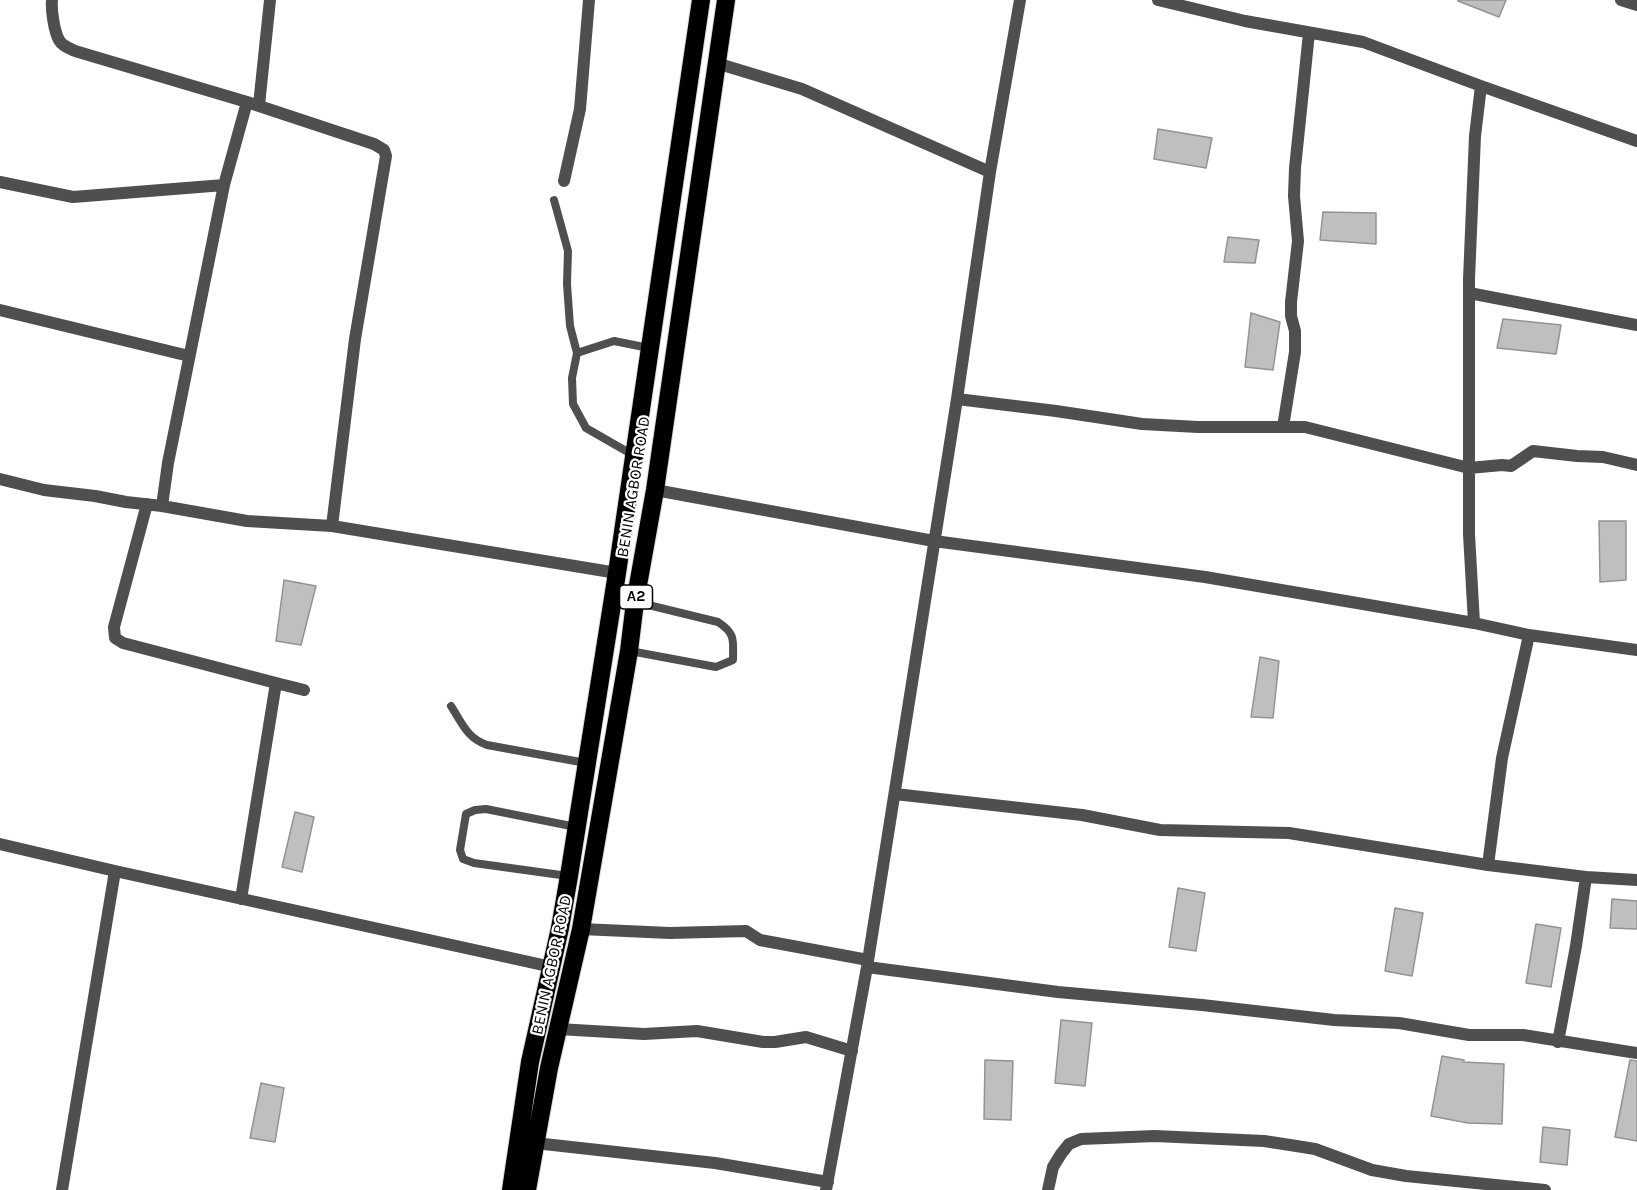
<!DOCTYPE html>
<style>
body{margin:0}
canvas{display:block;background:#fff}
</style>
<canvas width="1637" height="1190"></canvas>
<script>
const ctx = document.querySelector('canvas').getContext('2d');
ctx.lineJoin = 'round';
function paint(path, color) { ctx.fillStyle = color; ctx.fill(path, 'evenodd'); }
function stroke(path, color, width, dash) { ctx.strokeStyle = color; ctx.lineWidth = width; ctx.lineCap = dash ? 'butt' : 'round'; ctx.setLineDash(dash || []); ctx.stroke(path); }
function write(font, color, halo, rows, align = 'center') {
  ctx.font = font + ' Karla,sans-serif'; ctx.lineWidth = 4.5; ctx.setLineDash([]); ctx.textBaseline = 'middle'; ctx.strokeStyle = halo; ctx.fillStyle = color; for (const [text, x, y, turn = 0] of rows) {
    ctx.save(); ctx.translate(x, y); ctx.rotate((+turn || 0) * Math.PI / 180); ctx.textAlign = isNaN(turn) ? turn : align; if (halo) ctx.strokeText(text, 0, 0); ctx.fillText(text, 0, 0); ctx.restore();
  }
}
const building = new Path2D(`
 M1458 0H1506L1499 17 1458 1Z
 M1158 129 1212 138 1206 168 1154 159Z
 M1323 212 1376 213V244L1320 240Z
 M1228 237 1259 240 1255 263 1224 262Z
 M1251 313 1280 322 1273 370 1245 367Z
 M1503 319 1561 325 1556 354 1497 348Z
 M1599 521H1626V580L1600 582Z
 M284 580 316 586 301 645 276 641Z
 M1260 657 1279 661 1273 718 1251 717Z
 M295 812 314 817 302 872 282 867Z
 M1178 888 1205 893 1196 951 1169 947Z
 M1612 899 1637 901V929L1610 928Z
 M1395 908 1423 913 1412 976 1385 971Z
 M1536 924 1561 928 1551 987 1526 983Z
 M1061 1020 1092 1023 1085 1086 1055 1083Z
 M1442 1056 1464 1060V1062L1504 1064 1502 1124 1468 1123 1431 1116Z
 M985 1060 1013 1061 1011 1120 984 1119Z
 M1630 1060 1637 1061V1141L1615 1137Z
 M261 1083 284 1088 275 1142 250 1138Z
 M1543 1127 1570 1130 1567 1165 1540 1162Z`);
paint(building, '#bfbfbf');
stroke(building, '#939393', 1.5);
const highway = new Path2D(`
 M511 1190 530 1062 560 928 569 876 617 573 701 0
 M527 1190 549 1068 581 929 629 651 635 602 655 490 726 0`);
stroke(highway, '#dbdbdb', 20);
stroke(new Path2D(`
 M554 200 568 251 567 284 570 326 577 353
 M633 455 586 428 573 404 572 378 577 353 614 341 649 348
 M630 651 716 667 733 660C733 640 736 634 718 622L636 602
 M451 706C462 723 467 738 487 745L586 763
 M568 876 474 863 463 859 460 850 466 814 475 810 486 809 576 827`), '#4f4f4f', 8);
stroke(new Path2D(`
 M52 0C51 9 54 31 59 40 62 46 69 48 75 51L247 102 374 144 384 150 386 156 355 339 332 526
 M1158 0 1245 21 1363 42 1481 86 1637 141
 M1621 0 1637 5
 M716 63 802 89 990 172
 M259 105 270 0
 M564 181 580 109 589 0
 M0 182 73 197 224 185
 M1469 293 1637 325
 M0 310 189 356
 M957 399 1056 411 1142 424 1198 427H1305L1469 468 1502 465 1511 466 1533 451 1577 456 1603 457 1637 465
 M1283 427 1295 352V331L1291 316V302L1298 241 1294 196 1295 168 1309 33
 M0 479 44 490 95 496 126 502 162 506 247 521 332 526 617 573
 M655 490 934 541 1205 577 1474 623 1529 635 1637 650
 M147 504 114 627 115 638 123 643 276 683
 M162 506 168 463 224 185 247 102
 M1474 623 1469 534V279L1475 136 1481 86
 M895 794 1082 815 1160 830 1289 833 1488 865 1586 877 1637 880
 M0 844 115 871 552 967
 M1488 865 1502 758 1529 635
 M241 899 276 683 304 690
 M581 929 670 933 746 931 760 940 868 960
 M867 967 1058 992 1202 1005 1334 1020 1399 1023 1469 1035H1523L1637 1053
 M558 1029 644 1034 697 1031 763 1042H775L806 1037 852 1051
 M1558 1042 1576 946 1586 877
 M535 1143 715 1163 828 1182
 M62 1190 115 871
 M826 1190 867 967 957 399 990 172 1020 0
 M1048 1190 1053 1167 1061 1154 1069 1144 1081 1139 1155 1136 1264 1141 1290 1145 1315 1149 1372 1170 1406 1176 1545 1190`), '#4f4f4f', 12);
stroke(highway, '#000', 18);
for (const [x, y, w] of [
 [636,597,33]
]) { const box = new Path2D(); box.roundRect(x - w / 2, y - 12, w, 24, 4.5); ctx.fillStyle = '#fff'; ctx.fill(box); stroke(box, '#000', 1.5); }
write('bold 15px', '#000', null, [
 ["A2",636,597]
]);
write('16px', '#000', '#fff', [
 ["BENIN AGBOR ROAD",634,487,-81],
 ["BENIN AGBOR ROAD",552,965,-78]
]);
</script>
